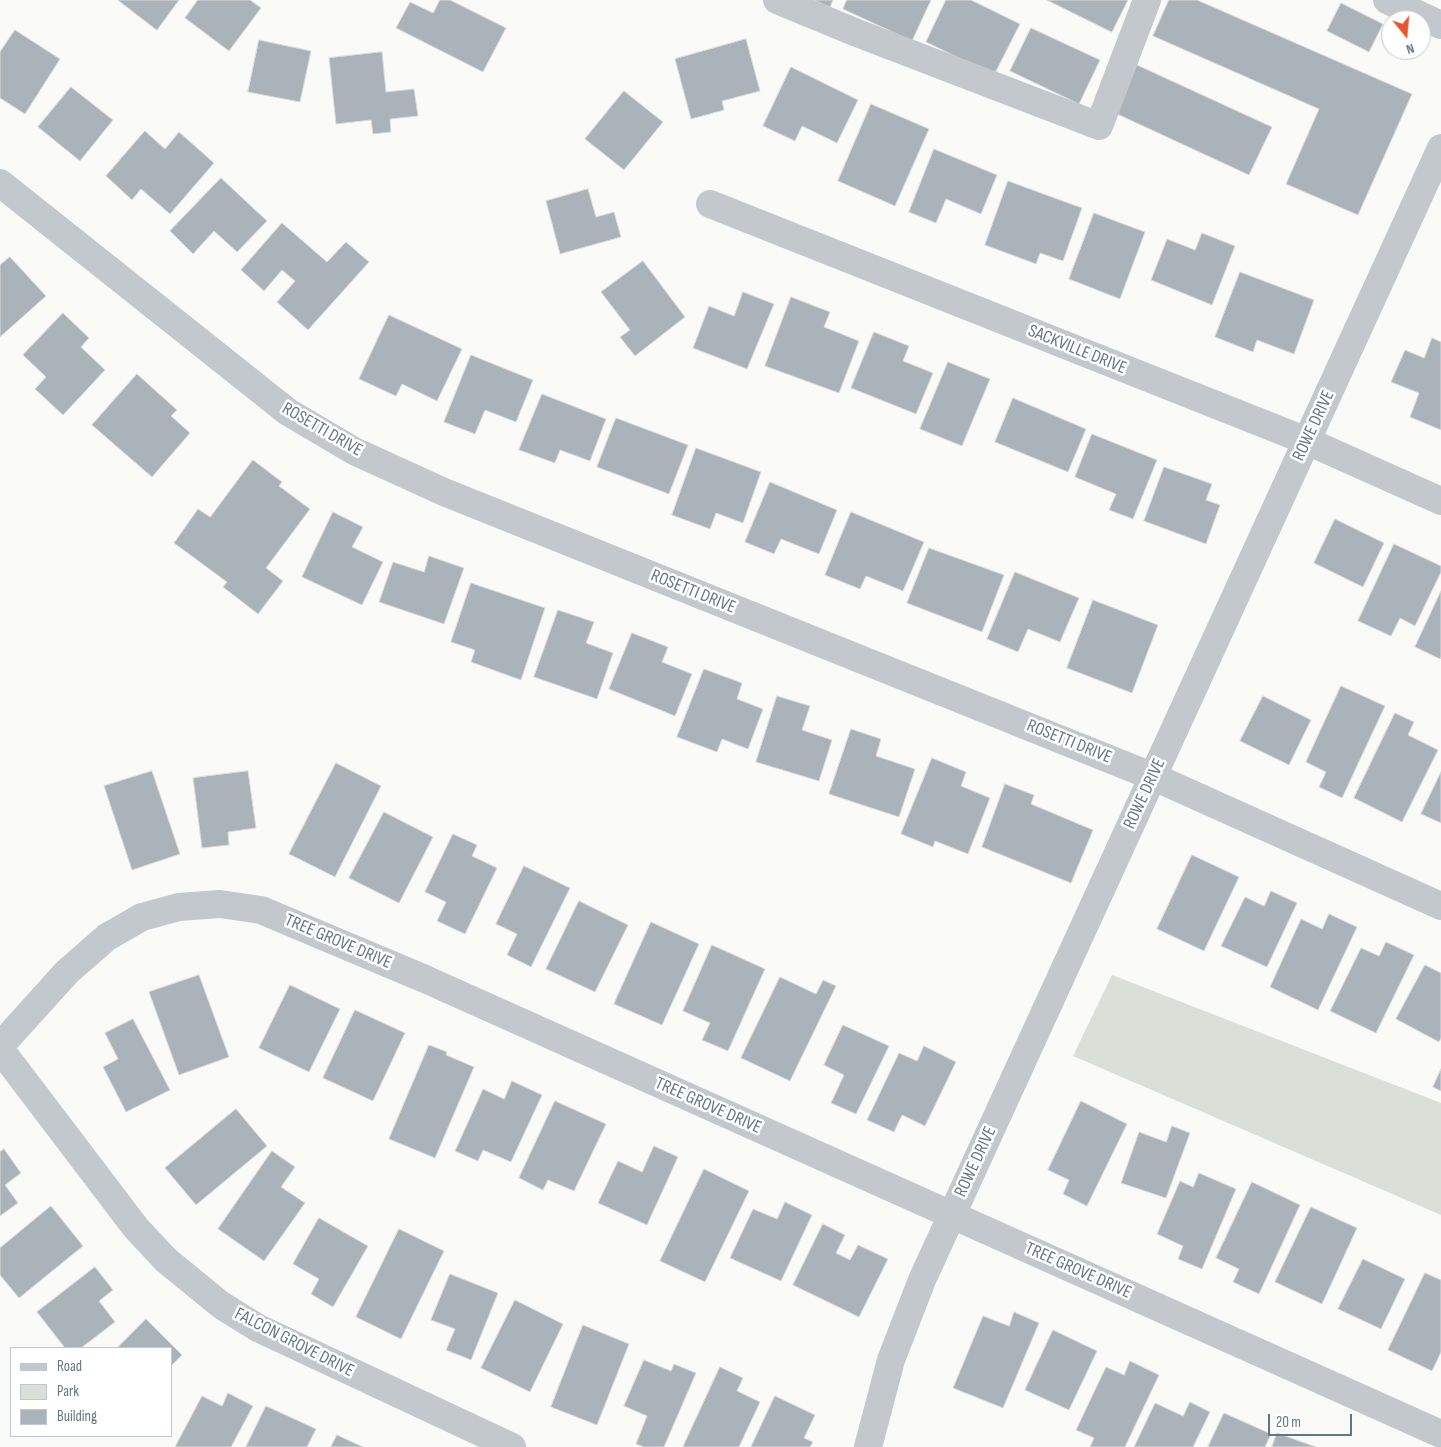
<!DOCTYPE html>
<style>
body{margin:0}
#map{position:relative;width:1441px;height:1447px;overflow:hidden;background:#fafaf8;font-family:"Sofia Sans Condensed",sans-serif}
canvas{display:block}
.legend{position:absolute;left:10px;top:1347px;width:162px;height:90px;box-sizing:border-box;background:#fff;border:1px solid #c1c8cd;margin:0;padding:6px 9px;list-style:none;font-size:15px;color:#657683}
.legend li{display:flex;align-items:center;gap:10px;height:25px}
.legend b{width:25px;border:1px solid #c1c8cd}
.north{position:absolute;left:1381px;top:10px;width:50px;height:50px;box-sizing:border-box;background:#fff;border:1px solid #c1c8cd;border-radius:50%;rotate:163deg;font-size:14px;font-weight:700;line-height:20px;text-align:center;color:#657683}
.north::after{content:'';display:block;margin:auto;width:18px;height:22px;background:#e4572e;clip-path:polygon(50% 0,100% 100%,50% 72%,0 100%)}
.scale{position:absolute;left:1268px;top:1414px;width:84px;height:22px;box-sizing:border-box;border:2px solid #657683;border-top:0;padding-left:6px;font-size:15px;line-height:18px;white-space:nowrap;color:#657683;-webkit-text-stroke:4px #fff;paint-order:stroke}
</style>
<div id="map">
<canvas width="1441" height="1447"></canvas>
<ul class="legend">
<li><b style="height:6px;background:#c3c8cc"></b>Road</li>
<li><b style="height:14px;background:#dadfd7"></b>Park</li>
<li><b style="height:14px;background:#aab3b9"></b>Building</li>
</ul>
<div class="north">N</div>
<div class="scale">20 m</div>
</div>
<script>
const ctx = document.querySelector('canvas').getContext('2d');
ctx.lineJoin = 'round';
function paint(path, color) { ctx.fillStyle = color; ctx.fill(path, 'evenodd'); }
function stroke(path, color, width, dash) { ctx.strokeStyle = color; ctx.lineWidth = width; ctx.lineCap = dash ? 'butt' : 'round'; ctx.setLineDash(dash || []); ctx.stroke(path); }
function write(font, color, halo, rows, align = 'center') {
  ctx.font = font + ' "Sofia Sans Condensed",sans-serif'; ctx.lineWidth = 5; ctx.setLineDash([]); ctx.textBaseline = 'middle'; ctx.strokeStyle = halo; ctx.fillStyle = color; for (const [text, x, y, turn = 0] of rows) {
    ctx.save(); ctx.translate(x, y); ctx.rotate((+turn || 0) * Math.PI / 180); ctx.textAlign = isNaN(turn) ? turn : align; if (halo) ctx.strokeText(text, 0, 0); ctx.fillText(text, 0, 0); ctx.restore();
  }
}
paint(new Path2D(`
 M1112 975 1441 1103V1215L1073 1056Z`), '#dadfd7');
const building = new Path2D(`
 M118 0H179L157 30Z
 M198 0H250L261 8 229 51 185 18Z
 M440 0H450L506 28 483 72 396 28 410 2 433 13Z
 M814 0H833L830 7Z
 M847 0H931L912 41 843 9Z
 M946 0H971L1020 24 994 75 926 42Z
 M1047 0H1128L1112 32Z
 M1169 0H1197L1412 94 1358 215 1286 184 1319 109 1153 36Z
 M1341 3 1383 24 1369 52 1327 31Z
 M1031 28 1100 60 1079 104 1010 71Z
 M15 30 60 59 25 114 0 98V52Z
 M746 39 760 91 722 101 724 110 691 119 675 59Z
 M259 40 311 51 300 102 248 92Z
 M382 52 386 92 414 89 418 116 390 119 391 132 373 134 371 120 336 124 329 58Z
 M1137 65 1272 127 1249 175 1115 113Z
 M791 67 858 100 837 143 802 126 795 141 763 126Z
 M71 87 113 120 80 161 38 127Z
 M624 91 663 122 624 170 585 139Z
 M871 104 929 129 895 206 838 181Z
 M145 131 165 149 179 132 214 163 170 214 141 189 132 200 106 176Z
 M934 149 997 175 981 214 946 199 936 223 909 212Z
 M221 178 267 221 237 252 214 231 193 254 170 231Z
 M1008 181 1082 208 1063 261 1040 253 1036 264 985 245Z
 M588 189 596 217 614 212 621 237 560 254 546 201Z
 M1094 213 1145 232 1120 299 1069 279Z
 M282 223 327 262 346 242 369 262 308 330 277 302 295 281 282 270 264 291 241 270Z
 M1202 233 1235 246 1212 305 1151 280 1167 239 1195 250Z
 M10 257 46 296 0 337V265Z
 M643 261 685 317 635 356 620 337 630 330 601 292Z
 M1240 272 1314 300 1294 354 1257 340 1253 352 1215 337Z
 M743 292 774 304 747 369 693 348 709 306 734 316Z
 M791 297 830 312 824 327 859 341 839 393 765 366Z
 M63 313 89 338 81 347 105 370 63 415 35 389 46 377 23 355Z
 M389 315 462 349 437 401 402 384 396 396 359 379Z
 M874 332 909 346 903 361 933 373 916 414 851 388Z
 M1432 338 1441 342V430L1410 417 1419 393 1391 382 1405 350 1424 358Z
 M471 355 533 380 516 422 485 410 475 434 444 422Z
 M948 362 990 379 962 446 920 429Z
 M137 374 177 410 171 416 190 433 152 477 92 425Z
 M542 394 606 419 590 461 560 450 555 463 519 450Z
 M1013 398 1086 429 1068 472 995 442Z
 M616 418 688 445 669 494 597 467Z
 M1092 434 1157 460 1133 519 1109 510 1116 494 1075 477Z
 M696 448 761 472 743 523 716 513 710 529 672 515Z
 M253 460 282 482 279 486 310 509 266 568 283 581 258 614 223 587 227 582 174 543 198 509 210 517Z
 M1164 467 1212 484 1206 500 1220 505 1206 544 1144 521Z
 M770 482 837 510 819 554 781 539 774 554 745 542Z
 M333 512 363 527 352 547 383 562 362 605 302 577Z
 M851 512 924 542 903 591 866 576 860 589 825 575Z
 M1335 519 1384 543 1363 587 1314 563Z
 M1394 544 1441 566V572L1415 626 1400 618 1391 636 1358 621Z
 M929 548 1004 575 982 632 907 603Z
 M429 556 464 568 444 624 379 602 393 562 424 572Z
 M1015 572 1079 598 1060 642 1028 629 1018 652 987 639Z
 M471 583 545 608 521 680 471 662 475 650 451 642Z
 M1441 591V657L1440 659 1415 647Z
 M1093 600 1158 625 1132 693 1067 668Z
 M558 610 594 622 586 643 613 653 597 699 534 677Z
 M632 633 668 647 662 662 692 674 675 716 609 689Z
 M704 669 742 683 737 699 763 709 748 749 722 739 717 752 677 737Z
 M1341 686 1385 706 1342 798 1319 787 1326 772 1306 762Z
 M777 696 810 706 802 730 832 740 819 781 756 762Z
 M1263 696 1311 720 1289 765 1240 741Z
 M1395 713 1414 722 1408 735 1438 750 1402 822 1354 798Z
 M851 729 881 739 876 756 915 769 899 817 829 794Z
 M932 758 966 772 961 786 990 798 968 854 935 841 933 847 901 834Z
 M336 763 381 786 335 877 289 854Z
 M152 771 180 854 132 870 104 786Z
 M248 771 256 828 228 832 229 845 202 848 193 778Z
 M1441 772V823L1421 814Z
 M1005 784 1034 795 1031 804 1093 830 1071 883 982 847Z
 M384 812 433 837 399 903 349 878Z
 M453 834 477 845 472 856 497 868 465 934 437 921 446 902 425 892Z
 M1192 855 1239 877 1204 951 1157 929Z
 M524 866 570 888 531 967 507 955 517 934 496 924Z
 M1271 891 1297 903 1267 967 1221 946 1245 897 1264 906Z
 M579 901 628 925 595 992 546 969Z
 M1329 914 1357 927 1318 1010 1270 987 1301 919 1322 929Z
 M651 922 699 944 662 1025 614 1004Z
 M1386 942 1414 955 1376 1033 1330 1011 1361 948 1379 956Z
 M712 945 765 969 728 1051 702 1040 710 1023 683 1011Z
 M1425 965 1441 973V1038L1439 1042 1396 1019Z
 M199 975 229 1057 179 1075 149 992Z
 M780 977 816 994 823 980 836 986 790 1081 741 1058Z
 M290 985 340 1009 309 1072 259 1048Z
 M355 1010 405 1033 373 1101 323 1078Z
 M133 1019 170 1090 126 1112 103 1067 118 1059 105 1033Z
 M843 1025 889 1046 856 1114 831 1103 844 1075 824 1065Z
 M429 1045 447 1052 446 1055 474 1067 435 1158 389 1139Z
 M924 1046 956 1062 925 1126 902 1115 894 1132 867 1120 899 1053 917 1061Z
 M1441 1069V1091L1433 1087Z
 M512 1081 542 1095 511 1162 483 1150 478 1161 455 1151 483 1089 504 1099Z
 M555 1101 606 1124 574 1191 548 1180 543 1190 519 1178Z
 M1081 1101 1127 1124 1087 1206 1063 1194 1069 1180 1048 1170Z
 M236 1109 267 1146 196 1205 165 1168Z
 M1172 1126 1190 1133 1166 1198 1121 1183 1139 1132 1166 1142Z
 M654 1146 678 1157 647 1225 598 1203 618 1161 642 1172Z
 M4 1149 21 1173 5 1185 18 1203 0 1216V1152Z
 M272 1151 295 1167 281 1187 305 1203 264 1261 218 1229Z
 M704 1169 749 1191 705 1282 660 1261Z
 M1199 1173 1236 1189 1202 1269 1178 1259 1183 1246 1157 1234 1180 1181 1193 1187Z
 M1252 1182 1300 1205 1259 1294 1233 1282 1239 1269 1216 1258Z
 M785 1202 812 1215 781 1281 730 1258 753 1209 777 1219Z
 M51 1206 83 1246 19 1298 0 1275V1248Z
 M1311 1207 1357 1228 1322 1304 1275 1282Z
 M319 1218 368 1246 333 1307 311 1294 319 1279 293 1264Z
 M823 1224 845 1235 836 1253 850 1260 858 1245 888 1259 859 1317 793 1285Z
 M399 1229 444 1251 401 1339 356 1317Z
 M1363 1259 1405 1279 1381 1329 1338 1309Z
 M95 1267 113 1290 99 1301 115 1322 81 1348H65L37 1312Z
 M1425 1273 1441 1280V1352L1432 1371 1388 1350Z
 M450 1274 498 1293 471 1360 446 1350 455 1329 431 1320Z
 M515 1300 563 1324 530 1392 481 1368Z
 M1014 1312 1039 1323 1003 1408 953 1388 983 1316 1009 1326Z
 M146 1319 182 1355 171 1366V1348H117Z
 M583 1325 629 1344 597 1425 551 1407Z
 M1053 1330 1097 1351 1069 1410 1025 1390Z
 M644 1360 671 1371 674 1364 696 1373 664 1447H644L636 1444 647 1416 624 1406Z
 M1130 1361 1159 1375 1125 1447H1090L1094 1438 1076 1430 1106 1367 1124 1375Z
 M720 1367 743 1378 737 1391 760 1402 739 1447H683Z
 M228 1393 253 1406 231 1447H175L202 1396 222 1406Z
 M775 1396 815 1415 804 1438 813 1442 810 1447H751Z
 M1190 1402 1210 1412 1193 1447H1134L1155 1403 1183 1416Z
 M266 1406 316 1429 307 1447H246Z
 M1224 1413 1271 1434 1265 1447H1208Z
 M1277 1433 1316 1447H1272Z
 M337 1435 363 1447H331Z`);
paint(building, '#aab3b9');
stroke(building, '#dcdcda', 1);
stroke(new Path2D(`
 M777 0 857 33 1099 126 1147 0
 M1387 0 1441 25
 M0 183 288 412 354 451 444 492 1154 777 1441 906
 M710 204 1307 441 1441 501
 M0 1046 67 972 107 937 142 917 179 907 220 904 261 910 425 979 1441 1434
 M0 1049 136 1228 166 1260 221 1305 258 1328 512 1447
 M868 1447 891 1360 922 1280 1441 148`), '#c3c8cc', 28);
write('18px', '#657683', '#fff', [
 ["SACKVILLE DRIVE",1077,350,22],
 ["ROWE DRIVE",1314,426,-65],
 ["ROSETTI DRIVE",322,430,30],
 ["ROSETTI DRIVE",693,592,22],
 ["ROSETTI DRIVE",1069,742,22],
 ["ROWE DRIVE",1145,794,-65],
 ["TREE GROVE DRIVE",338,942,23],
 ["TREE GROVE DRIVE",708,1106,24],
 ["ROWE DRIVE",976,1162,-65],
 ["TREE GROVE DRIVE",1078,1271,24],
 ["FALCON GROVE DRIVE",294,1343,27]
]);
</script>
